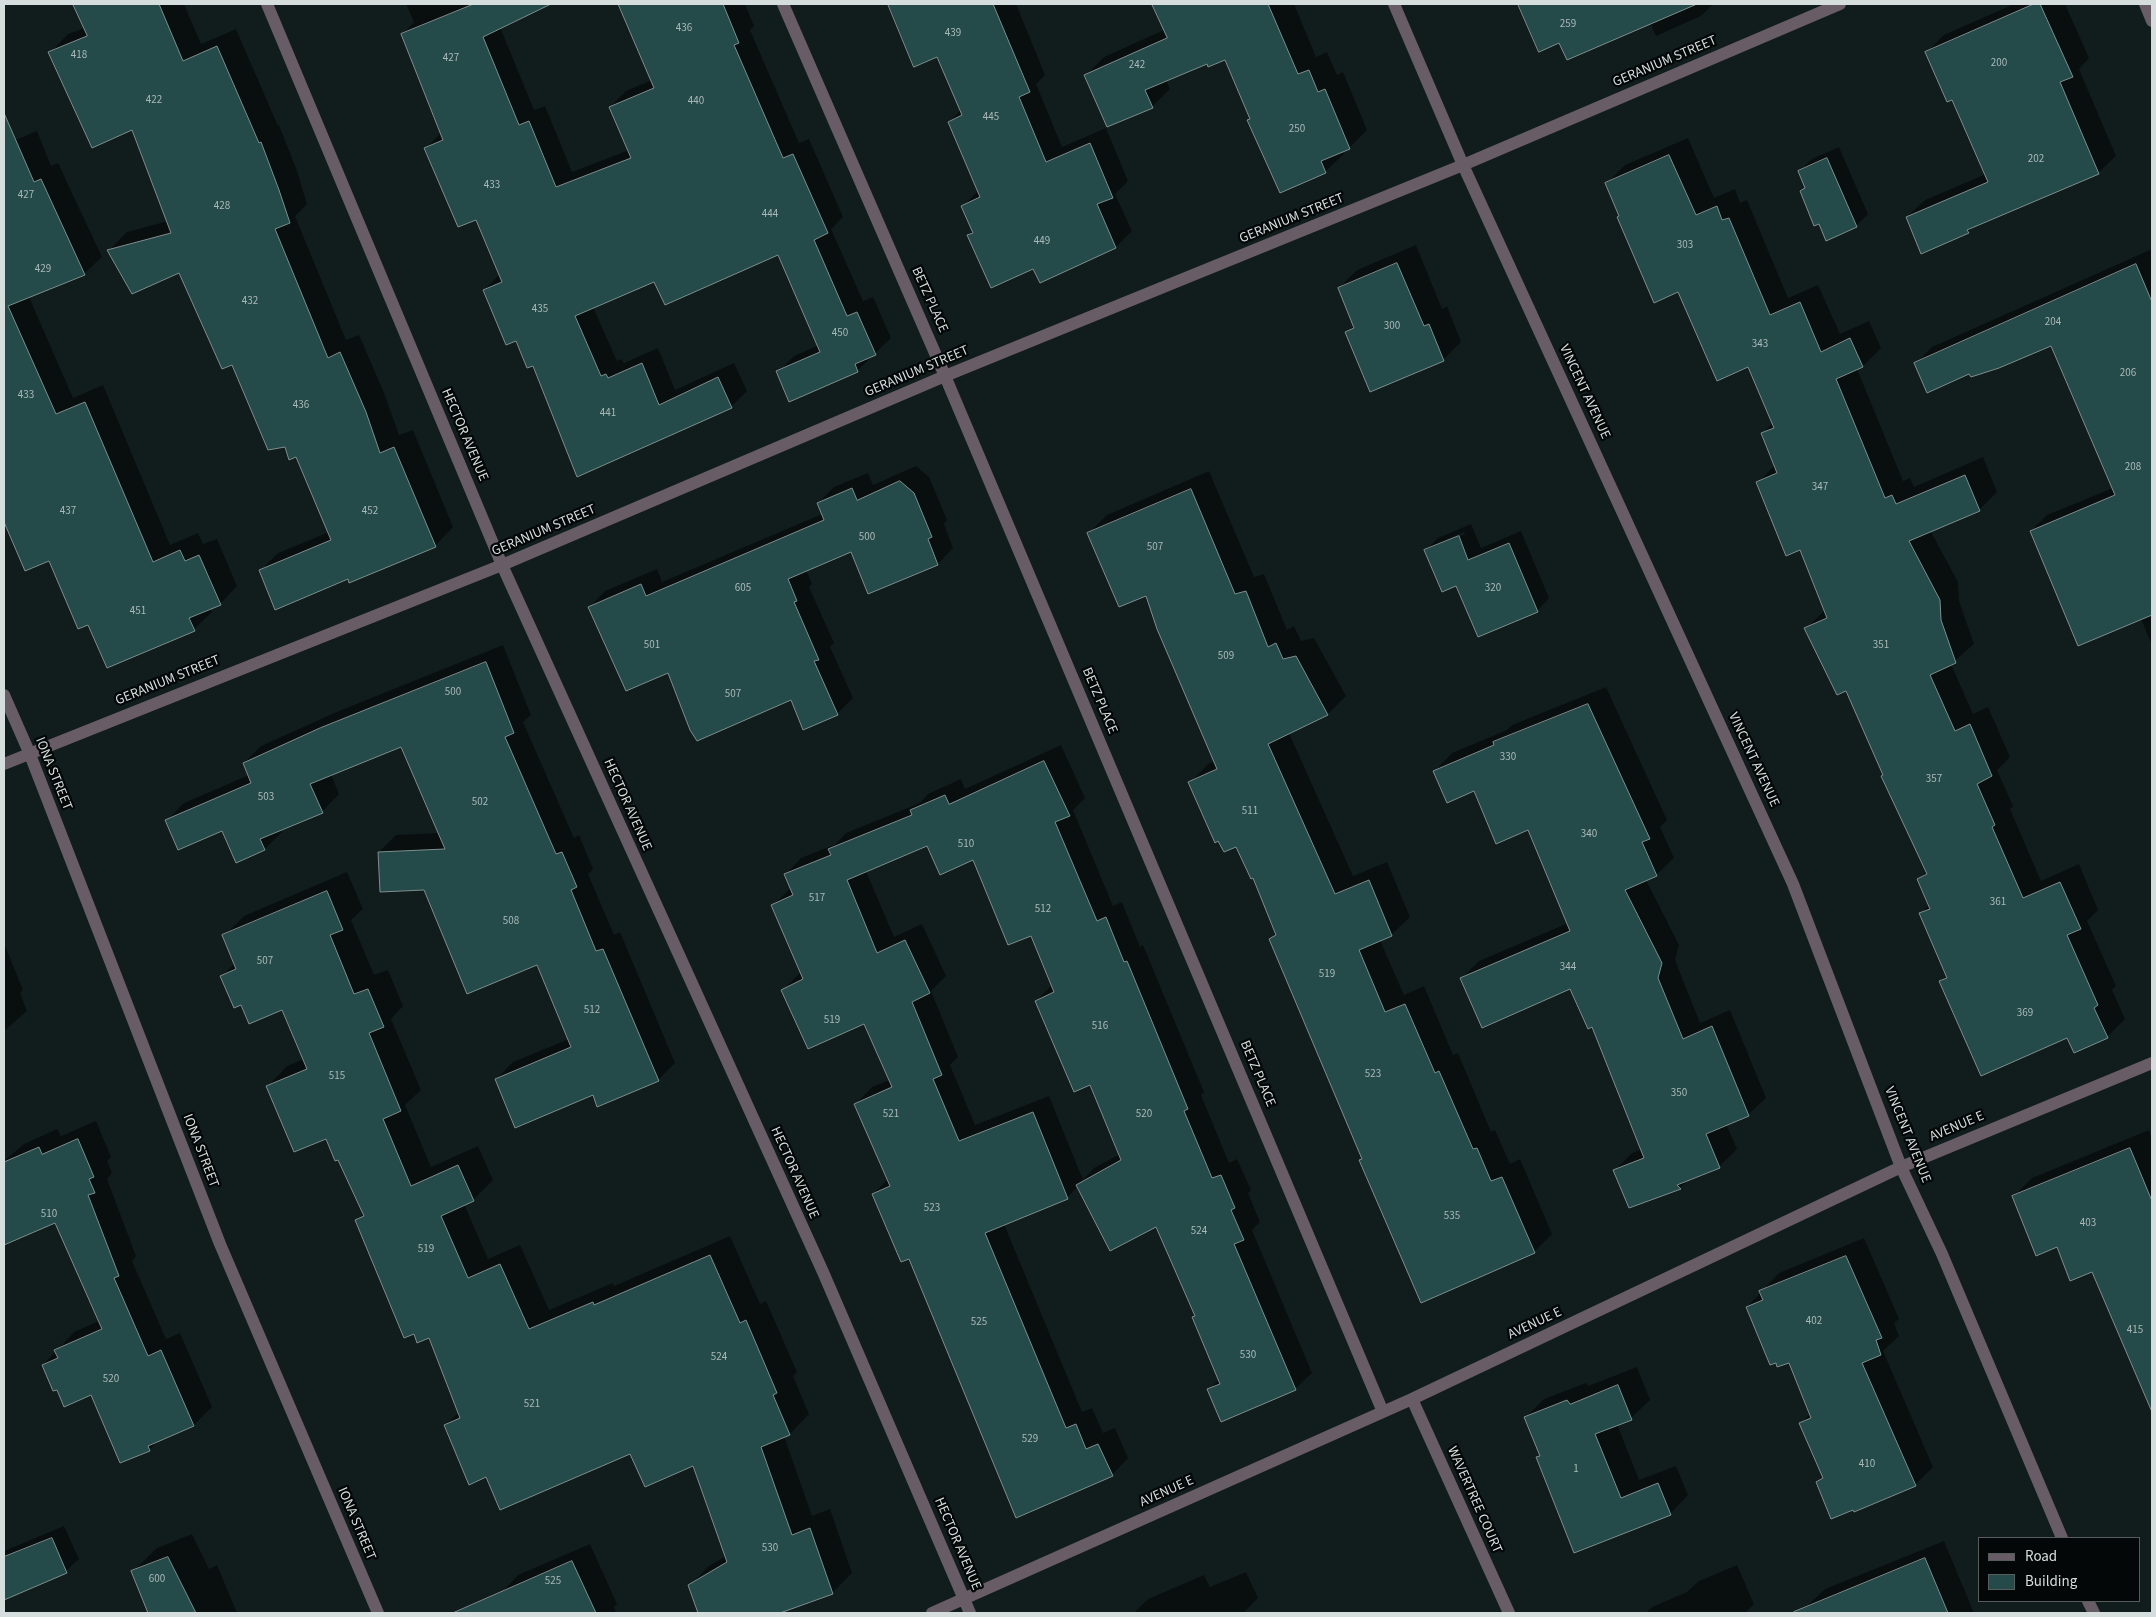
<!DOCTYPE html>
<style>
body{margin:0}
#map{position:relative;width:2156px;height:1617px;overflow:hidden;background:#111d1d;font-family:"Source Sans 3",sans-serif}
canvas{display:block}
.frame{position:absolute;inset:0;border:5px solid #d6dedd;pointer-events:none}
.legend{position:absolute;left:1978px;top:1537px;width:162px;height:65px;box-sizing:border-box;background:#030707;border:1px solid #575d5d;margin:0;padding:6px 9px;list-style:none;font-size:15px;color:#d6dedd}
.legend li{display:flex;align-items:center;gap:10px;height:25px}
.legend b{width:25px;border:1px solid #575d5d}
</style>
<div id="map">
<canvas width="2156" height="1617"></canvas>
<div class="frame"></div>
<ul class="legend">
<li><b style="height:6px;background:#685d66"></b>Road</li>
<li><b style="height:14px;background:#254a4a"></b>Building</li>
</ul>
</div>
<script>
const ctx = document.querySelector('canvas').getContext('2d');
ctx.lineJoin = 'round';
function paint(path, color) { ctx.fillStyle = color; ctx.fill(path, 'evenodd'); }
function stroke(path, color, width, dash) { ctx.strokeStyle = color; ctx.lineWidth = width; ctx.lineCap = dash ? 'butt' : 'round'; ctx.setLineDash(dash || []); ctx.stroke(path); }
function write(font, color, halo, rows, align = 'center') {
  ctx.font = font + ' "Source Sans 3",sans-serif'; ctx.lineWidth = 4.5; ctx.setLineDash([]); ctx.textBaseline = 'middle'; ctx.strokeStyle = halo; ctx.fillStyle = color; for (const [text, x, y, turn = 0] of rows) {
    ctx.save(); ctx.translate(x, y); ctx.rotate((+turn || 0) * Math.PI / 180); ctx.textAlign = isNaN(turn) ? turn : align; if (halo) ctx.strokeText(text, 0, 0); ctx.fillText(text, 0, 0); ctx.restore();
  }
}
paint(new Path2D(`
 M74 4H184L201 44 236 29 278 126 279 125 297 171 307 204 295 216 346 340 359 335 384 393 399 435 413 430 453 527 435 546 348 578 260 571 278 553 329 532 297 455 286 445 233 364 179 271 109 250 127 232 168 221 133 129 50 53 68 34 84 28Z
 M406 4H549L500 27 534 110 545 106 572 172 629 150 610 107 626 91 652 80 620 4H745L754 26 750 30 799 143 809 139 843 217 831 229 863 301 873 297 891 338 857 371 778 372 794 356 819 345 779 254 655 281 593 307 617 361 621 359 624 363 658 348 675 390 734 363 747 391 731 407 578 476 533 364 484 290 500 274 477 218 426 148 442 132 403 34 414 22Z
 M890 4H1016L1045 75 1036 84 1062 147 1106 128 1128 181 1115 194 1132 231 1116 247 1034 267 968 235 973 230 963 206 979 190 949 122 961 110 938 56 914 65Z
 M1153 4H1294L1316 57 1327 52 1337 75 1343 72 1367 130 1349 148 1342 151 1344 154 1325 172 1248 121 1251 118 1226 59 1208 63 1166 80 1170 89 1152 107 1086 75 1104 57 1164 30Z
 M1520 4H1713L1701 16 1656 36 1650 23 1560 42 1540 50Z
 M2014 4H2065L2089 58 2079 69 2116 156 2098 173 1974 226 1968 232 1907 217 1925 200 1986 174 1953 98 1927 52 1944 35Z
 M37 131 51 166 58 163 102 257 84 274 29 297 73 398 103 385 170 545 198 533 203 544 217 539 237 586 220 604 210 608 212 612 194 629 89 623 49 560 26 569 4 518V145Z
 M1688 138 1714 198 1735 189 1740 203 1747 200 1788 298 1818 285 1840 334 1869 321 1881 348 1863 366 1857 369 1903 481 1910 478 1914 487 1983 457 1997 492 1979 510 1930 530 1958 582 1959 601 1974 644 1951 664 1973 714 1988 707 2010 757 1997 770 2013 806 2010 809 2041 881 2079 864 2098 910 2087 921 2116 986 2112 990 2125 1019 2107 1037 2068 1036 1941 982 1947 975 1920 914 1929 905 1918 879 1927 871 1847 690 1806 629 1825 610 1800 548 1758 482 1775 465 1762 434 1773 423 1749 366 1679 291 1621 215 1607 183 1625 165Z
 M1839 147 1868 214 1856 226 1819 222 1801 192 1806 187 1799 171 1812 159Z
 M1416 245 1442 309 1447 306 1461 342 1443 360 1346 333 1354 325 1339 288 1357 270Z
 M2152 249V645L2141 619 2031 531 2047 515 2113 488 2051 344 1970 373 1916 363 1932 347Z
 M916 466 929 477 947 520 944 524 953 548 938 564 869 592 852 551 806 570 812 584 809 587 834 643 830 647 853 698 837 714 791 699 668 672 590 607 605 591 657 569 662 582 822 514 818 503 834 487 868 473 873 485Z
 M1209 471 1254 577 1264 574 1287 630 1294 626 1301 641 1314 638 1346 696 1328 714 1289 733 1353 876 1387 862 1410 917 1391 935 1380 940 1404 995 1424 986 1453 1055 1458 1053 1491 1132 1495 1130 1510 1164 1520 1159 1552 1234 1534 1252 1361 1160 1363 1158 1270 939 1277 933 1253 877 1236 845 1190 783 1208 764 1215 761 1147 594 1089 533 1107 515Z
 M1471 524 1481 548 1521 531 1549 598 1537 611 1457 584 1426 550 1438 538ZM1464 532 1465 534 1439 545V543Z
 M503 645 531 715 523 722 574 838 579 835 593 869 588 874 614 935 620 932 675 1063 658 1080 593 1094 496 1079 513 1062 569 1039 538 964 425 888 379 852 396 835 439 833 402 746 331 774 339 794 322 812 281 829 282 832 265 849 223 830 167 820 184 803 249 775 244 763 261 746 339 711Z
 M1606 687 1667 820 1660 827 1674 858 1656 875 1646 880 1679 945 1675 960 1700 1023 1730 1010 1766 1098 1748 1115 1726 1124 1737 1149 1719 1167 1689 1179 1680 1188 1615 1170 1632 1153 1642 1149 1592 1025 1571 987 1462 978 1479 961 1568 923 1528 829 1475 790 1435 771 1452 753 1507 730 1512 725Z
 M1061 745 1085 798 1073 810 1113 906 1122 902 1140 947 1143 945 1204 1092 1201 1095 1229 1163 1237 1159 1251 1190 1248 1193 1260 1222 1252 1230 1312 1373 1295 1389 1209 1390 1219 1379 1196 1315 1156 1225 1078 1186 1067 1198 1004 1224 1082 1412 1092 1408 1103 1433 1115 1428 1128 1458 1112 1475 1016 1517 910 1257 873 1194 888 1179 856 1104 872 1087 890 1080 864 1022 783 990 801 972 773 905 791 888 785 875 801 858 836 844 846 833 920 803 928 794 961 779 965 789ZM928 845 973 859 1031 934 1052 985 1036 1001 1091 1084 1120 1154 1094 1168 1083 1180 1049 1096 975 1125 950 1065 958 1057 931 991 946 976 922 924 894 937 866 871Z
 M347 872 363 909 351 920 374 975 388 970 403 1006 391 1019 421 1090 405 1105 431 1167 478 1146 493 1180 473 1200 464 1204 488 1259 520 1245 549 1310 613 1283 614 1286 730 1236 760 1304 766 1301 797 1372 793 1376 809 1414 790 1434 784 1436 812 1516 830 1509 852 1573 832 1593 776 1613H699L689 1586 709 1566 726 1556 694 1465 631 1452 487 1475 446 1425 459 1412 430 1337 356 1221 364 1213 339 1158 327 1137 268 1086 287 1066 304 1059 283 1008 242 1003 222 976 235 963 224 936 244 916Z
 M4 943 23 990 20 993 27 1011 4 1031Z
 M96 1121 111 1157 107 1161 112 1173 107 1179 136 1256 132 1261 166 1339 180 1333 212 1407 194 1425 158 1441 149 1450 91 1393 57 1389 43 1365 74 1332 99 1321 55 1221 4 1243V1161L24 1144 57 1129 61 1136Z
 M2149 1130 2152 1139V1370L2138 1376 2092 1271 2057 1246 2013 1197 2032 1178Z
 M1864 1238 1899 1319 1894 1323 1899 1336 1883 1351 1933 1467 1915 1485 1817 1482 1823 1476 1801 1423 1811 1413 1790 1361 1747 1307 1779 1273Z
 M1637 1367 1650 1400 1631 1418 1617 1424 1639 1480 1676 1466 1688 1495 1670 1514 1574 1551 1538 1457 1541 1455 1525 1418 1544 1399 1586 1383 1588 1386Z
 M64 1526 79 1559 66 1571 4 1598V1551Z
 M192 1534 209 1569 217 1565 237 1613H149L133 1571 157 1548Z
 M1944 1541 1974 1613H1809L1806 1607 1825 1589Z
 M590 1544 617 1604 614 1607 616 1613H485L484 1611 518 1575Z
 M1737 1565 1754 1604 1745 1613H1646L1652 1607 1687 1592 1699 1581Z
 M1246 1572 1258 1598 1243 1613H1134L1148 1599 1204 1575 1210 1587Z`), '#0007');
const building = new Path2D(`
 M73 4H159L183 61 217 46 259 143 261 142 279 190 290 223 275 229 328 358 340 352 366 412 380 453 394 447 436 547 349 583 348 579 275 610 259 570 331 540 296 457 289 460 285 447 268 450 232 365 222 369 179 273 132 294 107 250 171 233 132 130 92 148 48 52 87 36Z
 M474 4H551L483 37 519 125 529 121 556 187 631 158 609 107 654 88 618 4H723L739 43 734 45 783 158 793 154 828 233 814 240 847 316 857 312 876 355 855 364 858 372 789 402 776 371 820 352 778 255 665 305 654 282 575 316 601 376 606 374 608 378 642 363 659 405 718 377 732 408 577 477 533 366 527 368 516 341 506 345 483 290 502 282 476 220 458 227 424 148 443 140 401 34Z
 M888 4H993L1030 92 1019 97 1046 162 1090 143 1113 198 1097 204 1116 248 1040 283 1033 269 991 288 967 235 973 233 961 206 980 197 948 122 962 115 937 57 914 67Z
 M1152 4H1268L1298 74 1309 70 1318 92 1325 89 1350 149 1321 161 1326 173 1280 193 1247 120 1250 119 1225 60 1208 67 1207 64 1145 90 1153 108 1107 127 1084 75 1167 38Z
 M1518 4H1697L1567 60 1559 43 1539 52Z
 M2034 4H2040L2073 77 2060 82 2099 174 1967 230 1969 233 1921 254 1906 217 1988 182 1952 100 1947 102 1925 52Z
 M4 113 34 182 41 179 85 275 8 306 56 414 85 402 153 562 180 550 185 561 199 555 221 605 189 618 195 631 107 668 88 625 78 629 49 561 25 571 4 522Z
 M1669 155 1696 215 1717 206 1722 220 1729 218 1770 315 1800 302 1821 352 1850 338 1863 367 1836 379 1885 498 1892 495 1896 504 1965 475 1980 511 1909 541 1940 600 1941 620 1956 663 1930 675 1955 731 1970 724 1992 776 1977 784 1995 825 1992 827 2023 898 2060 882 2081 929 2067 935 2098 1005 2094 1008 2108 1038 2074 1053 2067 1038 1981 1076 1939 981 1947 978 1919 913 1930 909 1917 879 1927 874 1881 776 1883 775 1846 691 1837 695 1804 628 1827 618 1800 550 1786 556 1756 482 1777 473 1761 433 1774 428 1748 367 1717 381 1678 292 1654 303 1617 217 1619 216 1605 183Z
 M1827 158 1857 227 1826 241 1819 224 1814 226 1800 191 1805 188 1798 171Z
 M1397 263 1424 326 1429 324 1444 361 1370 392 1345 332 1354 328 1338 288Z
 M2136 264 2152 302V615L2078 646 2030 531 2115 495 2051 346 1999 368 1971 377 1969 374 1927 393 1914 363Z
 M900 481 914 493 932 537 928 539 938 565 868 594 851 552 788 579 797 601 794 602 819 660 814 661 838 715 803 730 791 700 697 741 690 730 668 673 626 691 588 607 641 584 646 596 824 520 817 503 852 488 857 500Z
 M1191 489 1235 594 1246 591 1268 647 1276 643 1283 659 1296 656 1328 715 1268 744 1335 894 1369 880 1392 936 1359 950 1385 1012 1405 1004 1435 1073 1439 1071 1473 1149 1477 1148 1491 1181 1502 1177 1535 1253 1421 1303 1359 1160 1362 1159 1269 939 1276 935 1253 878 1251 879 1236 847 1224 852 1218 841 1215 843 1188 782 1217 769 1157 629 1146 596 1119 607 1087 533Z
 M1459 536 1468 560 1509 543 1538 612 1478 637 1456 586 1442 592 1424 550Z
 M486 662 514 733 505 737 556 854 562 852 577 887 571 890 596 951 603 949 659 1081 597 1107 593 1095 515 1128 495 1079 571 1047 537 965 467 994 424 890 380 892 378 852 445 849 401 747 310 784 323 813 260 839 265 850 236 863 222 831 178 850 165 820 251 783 243 763 320 728Z
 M1588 704 1650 839 1642 842 1657 876 1625 890 1662 963 1658 978 1683 1039 1712 1026 1749 1116 1706 1134 1720 1168 1677 1185 1681 1189 1629 1208 1613 1170 1644 1158 1592 1027 1588 1029 1570 989 1482 1028 1460 978 1570 931 1528 830 1496 844 1474 791 1447 803 1433 771 1494 745 1493 742Z
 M1044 761 1070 816 1055 822 1097 921 1106 917 1124 962 1127 961 1188 1109 1184 1111 1212 1178 1221 1175 1235 1208 1231 1210 1244 1240 1234 1244 1296 1390 1221 1422 1207 1389 1220 1384 1192 1317 1195 1316 1156 1227 1110 1251 1076 1185 1121 1160 1090 1085 1074 1092 1035 1001 1054 992 1031 936 1008 945 973 860 940 875 927 846 847 880 877 953 905 940 930 993 912 1002 942 1075 933 1079 959 1141 1033 1112 1068 1199 985 1233 1066 1428 1076 1424 1086 1449 1098 1444 1113 1476 1016 1518 909 1259 901 1262 872 1194 890 1186 854 1104 892 1087 864 1024 808 1049 781 990 803 979 771 905 793 895 784 874 831 855 828 849 912 815 910 810 945 795 949 804Z
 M327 891 343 930 330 935 354 994 368 989 384 1027 369 1033 401 1111 383 1119 411 1186 458 1165 474 1201 441 1216 468 1278 500 1264 529 1329 593 1302 594 1305 710 1255 740 1323 746 1320 777 1393 773 1395 790 1435 761 1447 792 1535 810 1528 833 1594 780 1613H698L688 1585 727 1562 693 1466 645 1487 630 1454 500 1510 486 1477 469 1485 444 1425 460 1418 429 1338 417 1343 414 1334 404 1338 355 1220 364 1216 338 1160 335 1161 326 1139 294 1152 266 1086 307 1069 282 1010 249 1024 241 1005 234 1008 220 976 236 969 222 935Z
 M78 1139 94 1177 89 1179 95 1193 88 1195 119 1276 114 1278 148 1356 161 1350 194 1426 148 1446 150 1451 120 1463 91 1395 64 1407 57 1390 53 1391 42 1365 58 1358 54 1350 102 1329 55 1223 4 1245V1162L39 1147 42 1154Z
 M2130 1148 2152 1201V1412L2092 1272 2070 1281 2057 1247 2036 1256 2012 1196Z
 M1846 1256 1882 1338 1876 1340 1881 1355 1862 1363 1916 1486 1854 1512 1853 1510 1831 1519 1816 1482 1823 1478 1799 1423 1811 1418 1789 1363 1777 1367 1776 1363 1770 1365 1746 1307 1763 1300 1759 1291Z
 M1618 1385 1632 1420 1595 1434 1621 1498 1658 1483 1671 1515 1574 1553 1536 1457 1540 1456 1524 1417 1567 1400 1570 1404Z
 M52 1538 67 1573 4 1600V1557Z
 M168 1557 196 1613H148L131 1571Z
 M1925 1558 1948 1613H1795L1794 1612Z
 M572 1561 596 1613H453Z`);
paint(building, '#254a4a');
stroke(building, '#7f8d8d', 1);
stroke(new Path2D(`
 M267 4 502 565 823 1272 970 1613
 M783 4 945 376 1383 1412
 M1394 4 1463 165 1793 884 1901 1167 1942 1254 2062 1538
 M2145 4 2152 21
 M4 695 29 752 220 1244 378 1613
 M4 764 502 565 945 376 1463 165 1840 4
 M1412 1399 1509 1613
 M2088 1601 2094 1613
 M932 1613 1412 1399 1901 1167 2152 1063`), '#685d66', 12);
write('11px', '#aab9b8', null, [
 ["259",1568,25],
 ["436",684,29],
 ["439",953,34],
 ["418",79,56],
 ["427",451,59],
 ["200",1999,64],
 ["242",1137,66],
 ["422",154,101],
 ["440",696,102],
 ["445",991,118],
 ["250",1297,130],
 ["202",2036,160],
 ["433",492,186],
 ["427",26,196],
 ["428",222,207],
 ["444",770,215],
 ["449",1042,242],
 ["303",1685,246],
 ["429",43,270],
 ["432",250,302],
 ["435",540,310],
 ["204",2053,323],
 ["300",1392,327],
 ["450",840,334],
 ["343",1760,345],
 ["206",2128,374],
 ["433",26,396],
 ["436",301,406],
 ["441",608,414],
 ["208",2133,468],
 ["347",1820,488],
 ["437",68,512],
 ["452",370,512],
 ["500",867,538],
 ["507",1155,548],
 ["605",743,589],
 ["320",1493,589],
 ["451",138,612],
 ["501",652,646],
 ["351",1881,646],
 ["509",1226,657],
 ["500",453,693],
 ["507",733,695],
 ["330",1508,758],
 ["357",1934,780],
 ["503",266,798],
 ["502",480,803],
 ["511",1250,812],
 ["340",1589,835],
 ["510",966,845],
 ["517",817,899],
 ["361",1998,903],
 ["512",1043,910],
 ["508",511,922],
 ["507",265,962],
 ["344",1568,968],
 ["519",1327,975],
 ["512",592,1011],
 ["369",2025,1014],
 ["519",832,1021],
 ["516",1100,1027],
 ["523",1373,1075],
 ["515",337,1077],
 ["350",1679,1094],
 ["521",891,1115],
 ["520",1144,1115],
 ["523",932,1209],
 ["510",49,1215],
 ["535",1452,1217],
 ["403",2088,1224],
 ["524",1199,1232],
 ["519",426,1250],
 ["402",1814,1322],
 ["525",979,1323],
 ["415",2135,1331],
 ["530",1248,1356],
 ["524",719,1358],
 ["520",111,1380],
 ["521",532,1405],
 ["529",1030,1440],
 ["410",1867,1465],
 ["1",1576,1470],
 ["530",770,1549],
 ["600",157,1580],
 ["525",553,1582]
]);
write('14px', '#d6dedd', '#030707', [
 ["GERANIUM STREET",1665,62,-23],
 ["GERANIUM STREET",1292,219,-22],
 ["BETZ PLACE",929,300,66],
 ["GERANIUM STREET",917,372,-23],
 ["VINCENT AVENUE",1584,392,65],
 ["HECTOR AVENUE",464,435,67],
 ["GERANIUM STREET",544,531,-23],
 ["GERANIUM STREET",168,681,-22],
 ["BETZ PLACE",1099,701,67],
 ["VINCENT AVENUE",1753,760,65],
 ["IONA STREET",53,774,68],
 ["HECTOR AVENUE",627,805,66],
 ["BETZ PLACE",1257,1074,67],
 ["AVENUE E",1957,1127,-23],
 ["VINCENT AVENUE",1907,1135,68],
 ["IONA STREET",200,1151,69],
 ["HECTOR AVENUE",794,1173,66],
 ["AVENUE E",1535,1324,-25],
 ["AVENUE E",1167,1492,-24],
 ["WAVERTREE COURT",1474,1500,66],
 ["IONA STREET",356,1524,67],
 ["HECTOR AVENUE",957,1544,67]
]);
</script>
